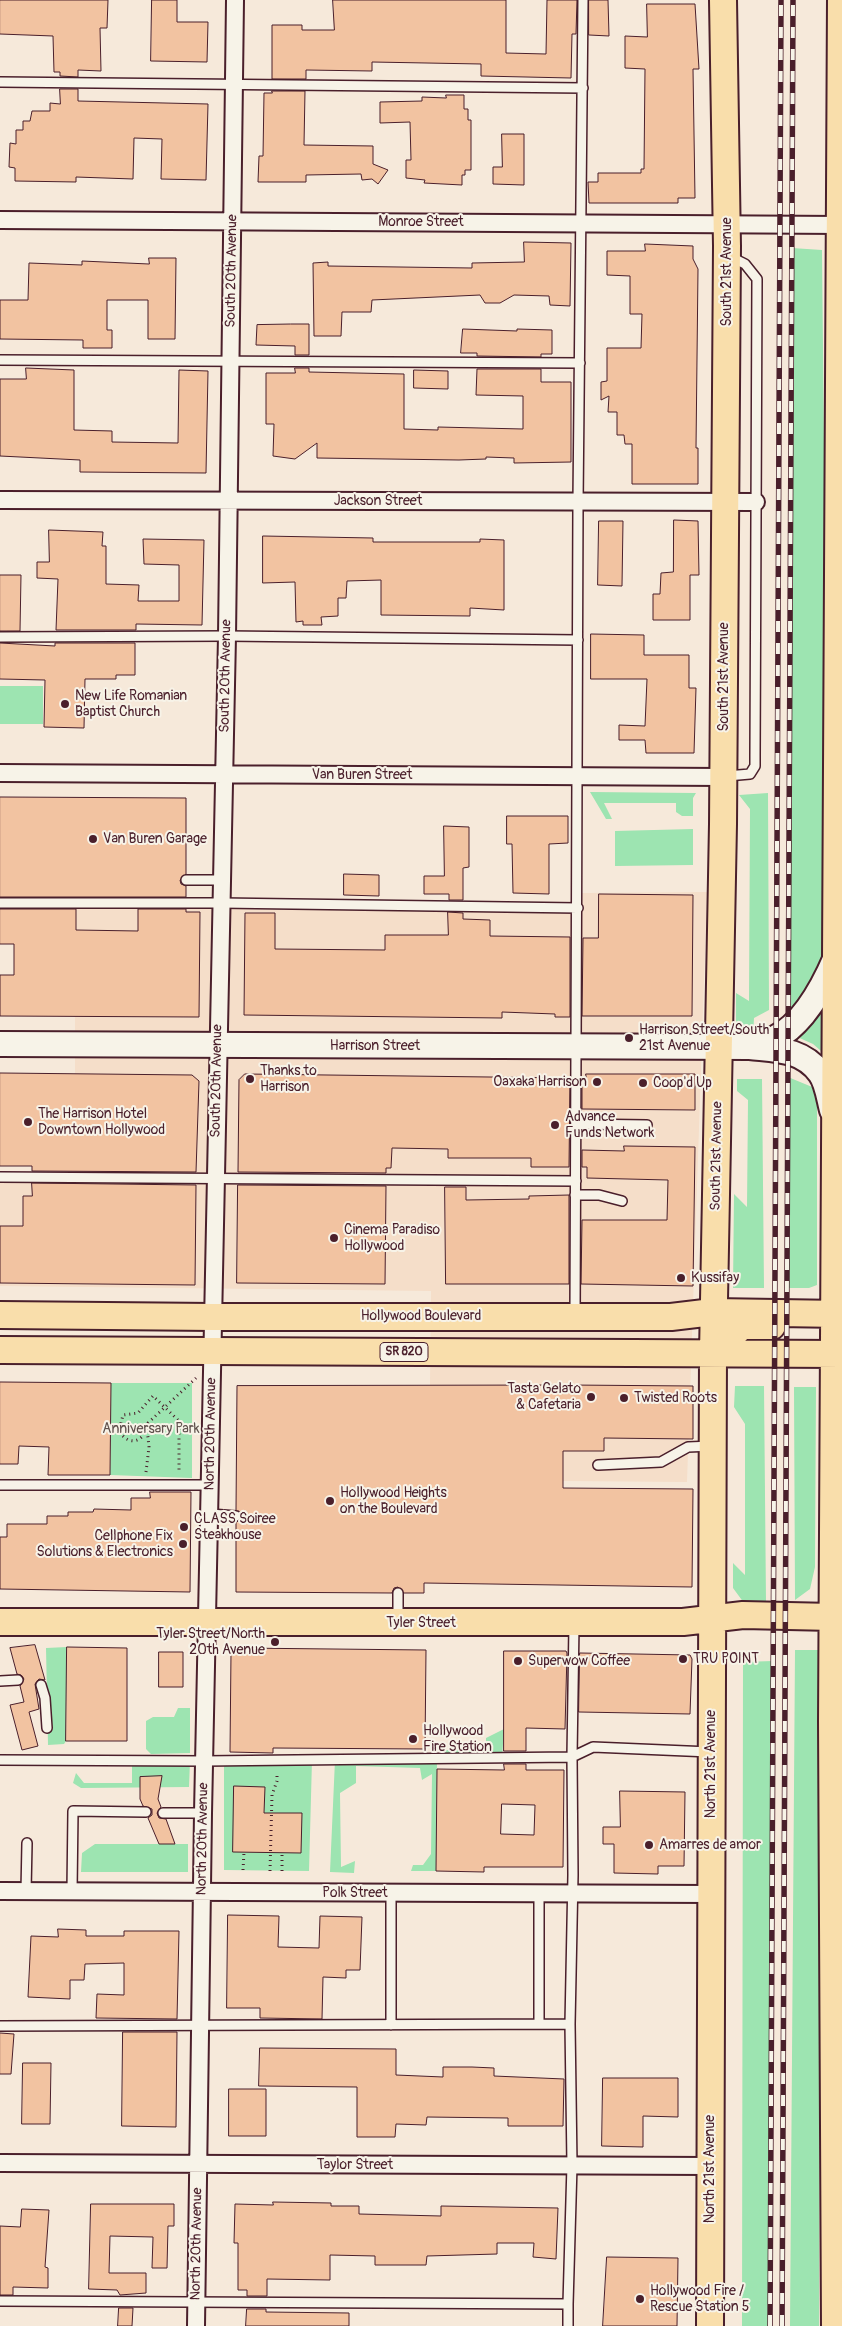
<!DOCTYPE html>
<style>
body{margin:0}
canvas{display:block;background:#f6e9da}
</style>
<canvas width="842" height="2326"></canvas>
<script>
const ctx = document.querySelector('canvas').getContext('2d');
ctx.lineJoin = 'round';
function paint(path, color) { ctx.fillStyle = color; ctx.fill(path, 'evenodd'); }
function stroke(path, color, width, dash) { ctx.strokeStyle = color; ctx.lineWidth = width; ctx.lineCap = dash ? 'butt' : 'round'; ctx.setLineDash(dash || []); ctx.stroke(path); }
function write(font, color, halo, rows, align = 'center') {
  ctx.font = font + ' Pangolin,sans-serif'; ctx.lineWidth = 4; ctx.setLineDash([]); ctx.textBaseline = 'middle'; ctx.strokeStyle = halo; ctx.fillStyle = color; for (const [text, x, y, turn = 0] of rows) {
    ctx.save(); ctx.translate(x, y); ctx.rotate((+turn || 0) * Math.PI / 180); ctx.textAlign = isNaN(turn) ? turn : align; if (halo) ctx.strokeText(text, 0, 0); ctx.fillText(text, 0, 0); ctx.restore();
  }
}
paint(new Path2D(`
 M707 892 687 1482 429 1480 431 1291 0 1286V1182L75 1183V907L581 913V893Z`), '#f5dec9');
paint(new Path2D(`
 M792 248 822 250 827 733 825 968 807 1002 788 1013Z
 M0 686H43V724H0Z
 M590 792 696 793 693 798V816H682L676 812V803H604L612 819H606Z
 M768 793 769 1010 754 1018 753 1036 736 1035V993L749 1001 750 809 739 795Z
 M693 829V865L615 866V831Z
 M827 1004V1056L813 1044 795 1036Z
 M788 1077 817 1089V1285L809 1288H787Z
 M737 1079H762L764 1288H733L734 1194 747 1207 748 1100 737 1091Z
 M111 1383H192V1478L110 1475Z
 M735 1386H764L766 1603H744L733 1588V1563L745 1575V1424L734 1407Z
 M794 1387H816L815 1567 810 1589 795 1600Z
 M67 1647 66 1741 64 1744 48 1745 46 1648Z
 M795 1650H820L819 2326H790Z
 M773 1661 770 2326H742L743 1662Z
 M178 1708H190V1753L151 1754 146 1749V1721L153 1717H174Z
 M504 1729 502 1758H444V1750L486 1749V1738Z
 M437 1758 436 1871H411L413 1865H423L431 1854 432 1774 422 1780 420 1768 356 1766V1783L340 1793 341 1867 355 1861 354 1873 330 1872 335 1760Z
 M312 1760 309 1871 224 1870V1761Z
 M132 1761H190L189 1787 81 1788 73 1783 76 1773 84 1783H132Z
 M95 1844H188V1872H81L82 1853Z`), '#9de4b1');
const building = new Path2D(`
 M0 0H108L107 28H100L101 71 78 70V77L60 76V72H54L53 36 0 34Z
 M152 0H177V22H208L207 62 151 61Z
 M333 0H506V53L546 54 547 0H577L576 34H572L571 78 481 76V64L372 62V71L306 70V79H272V25H302V30H334Z
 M589 0H608L609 36 589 35Z
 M647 4H695L699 69H693L695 198H678V203H589L588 182H598V173H641V169H644L645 69 625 68V36L647 37Z
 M60 89H78V101L208 104 206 180 161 179 162 139 134 138 133 179 76 177V182L15 181V168L9 167 10 143 16 144V130H23V121H30L32 111H50V103L60 104Z
 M272 91H305L304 145 373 146V164L388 170 378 184 372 179 362 180 361 174 306 175V182H258L259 156H263L264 93H272Z
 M446 95H464V109H468V120H471V170H465V175H462V185L424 183 425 180 406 178V160H411L410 122 380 123V102L422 101V97L446 98Z
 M502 134H524V185L493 184V167H502Z
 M524 242 571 243 570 306 550 305 549 296 514 295 500 303H485L480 295 372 300 371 312H342L341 336H314L313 263 328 262V266L472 268V263L524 262Z
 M645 244 693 246V259L698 269 696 448H698V484H632V444H625L624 435H617V412H608L609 396 601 400V382L607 381V348H641L642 314H630V276L607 275V251H645Z
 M149 258H176L175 339H148V300H107V330H112V348H83V340L0 339V300H28L29 263 82 265V261L149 264Z
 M291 324H309V355H295V346L256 345 257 325Z
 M463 329 517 331V329L552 330V354H541V357L477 356V353H461Z
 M26 368 74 370V430L112 431V442L178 443 179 370 208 371 206 473 80 472V460L0 456V379H26Z
 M295 368H309V372L404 374V429L438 430V427L523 429V396L476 395 477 369H541V382H571V462L514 463V458L486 457V459L459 460 317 458V443L295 459 273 456 274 424H266V373H295Z
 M414 370 448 371V389L414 388Z
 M674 520 698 521 699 575H690V620H653V594H660L661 573 673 572Z
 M599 521H623L622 586 598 585Z
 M49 530 103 532 102 546H106V584L139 585 138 601H179V565L144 564 143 539 204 540 202 625 136 624V630H56L58 579 37 578V562H49Z
 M263 536 373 538V542H480V539L504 540V610L470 608V616L381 615V580L347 581 346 598H338V616L321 617 322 625H303V621L296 622 295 582 263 583Z
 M0 575H21L20 631H0Z
 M591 634 644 635V655H689V688H696L694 753H646L645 740H619V725L645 726 647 679H591Z
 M0 643 55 646V643H135V675H116V679H85L84 728 44 727 45 680 0 679Z
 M0 797 186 798V874L180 880 181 884 186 886V897H0Z
 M507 816H568V843L549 844V894L513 893 512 844H507Z
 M444 826 469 827V867L463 868V900H449V894H424V876H444Z
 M344 874 379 875V896L344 895Z
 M599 894 693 895 692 1016H582L583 938H598Z
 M0 909H76V930L138 931V909H186V912H200L199 1017 0 1016V975H14V944H0Z
 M448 912 463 913V919L490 920V936L570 937V1017H555V1014L502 1012V1018L244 1015 245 913H275V949L385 950V935H448Z
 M0 1073 192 1075 199 1081 196 1172 32 1171V1166H0Z
 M245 1074 570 1078 569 1167H531V1158H448V1149L392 1148 391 1168H386V1173L238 1172 239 1080Z
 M586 1074H695V1110L582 1109V1078H586Z
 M624 1146 695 1147 693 1286 581 1284 582 1220H667L668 1180 587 1178V1167H582V1150L624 1151Z
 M32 1183 196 1185 195 1285 0 1283V1226H23V1196H32Z
 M238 1185 386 1186 385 1284 237 1283Z
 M445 1187H466V1200L529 1199V1196L569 1195V1284H446Z
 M0 1382 111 1383 110 1475H48L49 1447 19 1446 18 1464H0Z
 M568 1385 693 1386V1439L604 1438V1451H563V1488L693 1489 692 1587 424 1583V1593H404L398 1587 394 1588 392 1593 236 1592V1522L241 1520 242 1516 236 1510 237 1386Z
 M150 1492H191L190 1592 0 1589V1537H7V1524H47V1516H68V1512H93L94 1509 131 1510V1498H150Z
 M35 1645 45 1680 39 1679 35 1684 39 1709 29 1712 38 1746 22 1750 10 1705 24 1702 20 1686 24 1679 21 1675 17 1674 10 1648Z
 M67 1647 127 1648V1741H66Z
 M238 1648 426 1650 425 1749 273 1748V1753L230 1752 231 1653Z
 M504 1651H566L567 1653 565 1729 526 1728V1751H504Z
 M159 1652H183V1687H159Z
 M580 1653 690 1655 692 1659 690 1714 579 1712Z
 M504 1764H526V1770H564L563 1867H484V1872L436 1871 437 1769 504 1770ZM502 1804 535 1805 534 1835 501 1834Z
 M162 1776 158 1799 161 1807 157 1813 159 1818 166 1819 175 1844H159L148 1818 152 1815V1809L143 1806 140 1799V1777Z
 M234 1786 265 1787 264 1813H302L301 1853 233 1852Z
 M620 1791 685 1792 684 1866H658V1874L614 1873V1844H603V1827H620Z
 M228 1915 279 1916 278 1947 319 1948 320 1916 362 1917 360 1970H346V1978L323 1977 322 2019 260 2018V2008H227Z
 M58 1929 86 1930V1936H124V1931H179L177 2019 96 2018 97 1994 124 1995V1963L85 1964 84 1980H70V1999L28 1997 31 1936 58 1937Z
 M123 2032H177L176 2127 122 2126Z
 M0 2033 14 2034 11 2074H0Z
 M260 2048 396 2049V2075L443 2077V2067H472L494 2068V2076L564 2079 563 2126H508V2118L427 2117 426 2125 396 2124 395 2137H357V2087L259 2086Z
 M23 2063H51L50 2124H22Z
 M603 2078H678V2117L643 2116V2147L602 2146Z
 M229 2089H266V2136H229Z
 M273 2202 331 2203V2206H359V2214L441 2216V2206L558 2208 556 2259 533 2257 534 2243H497V2254L427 2256 426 2265H375V2256L330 2255V2280L267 2279V2296H247V2290H238V2243H234L235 2204 273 2205Z
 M91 2204H174V2226H168L167 2268H152L153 2237 110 2236 109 2273H146V2293L120 2295 117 2290 89 2289Z
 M22 2209 49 2210 45 2267 48 2268V2288L13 2287V2295H0V2226L20 2227Z
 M607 2257 678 2258 677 2326H603Z
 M119 2308H133L132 2326H118Z
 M247 2309H266V2312L349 2313V2326H246Z`);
paint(building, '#f2c3a1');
stroke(building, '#4a1f2b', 1);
const lane = new Path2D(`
 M0 82 583 88
 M0 360 580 363
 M0 637 227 636 578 640
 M727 776 750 774 755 766V754L757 279 745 264 731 257
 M186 880H222
 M0 903H221L578 908
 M577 1124 647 1125
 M0 1177 576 1181
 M575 1195H599L622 1201
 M575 1316 578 502 583 0
 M598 1465 661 1462 688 1447 712 1446
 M0 1485H211
 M211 1514 236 1516
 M398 1593V1620
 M0 1681 18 1680
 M41 1685 45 1698 47 1728
 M0 1760 204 1761 572 1757 574 1624
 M163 1813H203
 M26 1891 27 1843
 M72 1891 73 1811 146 1812
 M539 2024V1893
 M391 2025V1893
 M0 2026 570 2024
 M0 2301 568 2304V2326
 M568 2304 572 2165 570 2024 573 1875 572 1757 593 1747 710 1752`);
const street = new Path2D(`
 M0 220 842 225
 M0 500 756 502
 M0 773 724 777
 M0 1891 711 1894
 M0 2163 710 2166
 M196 2326 203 1813 227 636 235 0`);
const secondary = new Path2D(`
 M0 1044 750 1047C777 1050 802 1049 820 1073 827 1082 829 1099 832 1110
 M753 1046C760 1043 768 1041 775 1038 804 1024 824 985 836 957`);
const primary = new Path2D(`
 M0 1315 213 1317H671L713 1312 842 1314
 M0 1350 842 1354
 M713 1353 742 1326H772
 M0 1622H683L743 1615 833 1617
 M710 2326 713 1353 723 824 727 246 723 0
 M835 2326 832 1720 841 0`);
stroke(lane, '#4a1f2b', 12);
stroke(street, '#4a1f2b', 20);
stroke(secondary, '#4a1f2b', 28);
stroke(primary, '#4a1f2b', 30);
stroke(new Path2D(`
 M147 1428 148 1423 196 1378
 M146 1472 149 1447 147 1428C141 1444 128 1445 119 1431L123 1415 138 1413 153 1396 179 1421V1471H177
 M243 1870 244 1852
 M270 1871 272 1795 277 1781V1772
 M282 1871V1853`), '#4a1f2b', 3, [1, 4]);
stroke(lane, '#f7f3e8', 9);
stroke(street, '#f7f3e8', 16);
stroke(secondary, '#f7f3e8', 24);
stroke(primary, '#f9deab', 26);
const rail = new Path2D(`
 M770 2326 781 0
 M782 2326 793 0`);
stroke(rail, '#4a1f2b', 5.5);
stroke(rail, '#f7f3e8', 4, [11]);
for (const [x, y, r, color] of [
 [65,704,5,"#4a1f2b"],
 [93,839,5,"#4a1f2b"],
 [629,1038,5,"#4a1f2b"],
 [250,1079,5,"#4a1f2b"],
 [597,1082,5,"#4a1f2b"],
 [643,1083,5,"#4a1f2b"],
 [28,1122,5,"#4a1f2b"],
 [555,1125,5,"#4a1f2b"],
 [334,1238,5,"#4a1f2b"],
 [681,1278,5,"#4a1f2b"],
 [591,1397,5,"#4a1f2b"],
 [624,1398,5,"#4a1f2b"],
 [330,1501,5,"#4a1f2b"],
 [184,1527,5,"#4a1f2b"],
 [183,1544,5,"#4a1f2b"],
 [275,1642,5,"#4a1f2b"],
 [683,1659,5,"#4a1f2b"],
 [518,1661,5,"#4a1f2b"],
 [413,1739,5,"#4a1f2b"],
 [649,1845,5,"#4a1f2b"],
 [640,2299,5,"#4a1f2b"]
]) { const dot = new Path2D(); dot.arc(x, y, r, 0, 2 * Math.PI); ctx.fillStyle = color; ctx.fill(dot); stroke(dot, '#f7f3e8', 2); }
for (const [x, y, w] of [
 [404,1352,48]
]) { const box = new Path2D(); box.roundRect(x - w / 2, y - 9.5, w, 19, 4); ctx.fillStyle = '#f7f3e8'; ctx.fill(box); stroke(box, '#4a1f2b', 1); }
write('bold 12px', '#4a1f2b', null, [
 ["SR 820",404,1352]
]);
write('14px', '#4a1f2b', '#f7f3e8', [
 ["Monroe Street",421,222],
 ["South 20th Avenue",232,271,-89],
 ["South 21st Avenue",727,272,-90],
 ["Jackson Street",378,501],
 ["South 20th Avenue",226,676,-89],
 ["South 21st Avenue",724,677,-90],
 ["Van Buren Street",362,775],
 ["Harrison Street",375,1046],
 ["South 20th Avenue",217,1081,-89],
 ["South 21st Avenue",717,1156,-89],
 ["Hollywood Boulevard",421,1316],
 ["North 20th Avenue",211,1434,-89],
 ["Tyler Street",421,1623],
 ["North 21st Avenue",711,1764,-90],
 ["North 20th Avenue",203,1839,-89],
 ["Polk Street",355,1893],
 ["Taylor Street",355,2165],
 ["North 21st Avenue",710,2169,-90],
 ["North 20th Avenue",197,2244,-89]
]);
write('14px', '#4a1f2b', '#f7f3e8', [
 ["New Life Romanian",75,696],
 ["Baptist Church",75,712],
 ["Van Buren Garage",103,839],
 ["Harrison Street/South",639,1030],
 ["21st Avenue",639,1046],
 ["Thanks to",260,1071],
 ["Harrison",260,1087],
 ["Oaxaka Harrison",587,1082,"right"],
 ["Coop'd Up",653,1083],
 ["The Harrison Hotel",38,1114],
 ["Downtown Hollywood",38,1130],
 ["Advance",565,1117],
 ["Funds Network",565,1133],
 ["Cinema Paradiso",344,1230],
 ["Hollywood",344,1246],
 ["Kussifay",691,1278],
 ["Tasta Gelato",581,1389,"right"],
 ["& Cafetaria",581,1405,"right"],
 ["Twisted Roots",634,1398],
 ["Hollywood Heights",340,1493],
 ["on the Boulevard",340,1509],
 ["CLASS Soiree",194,1519],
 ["Steakhouse",194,1535],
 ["Cellphone Fix",173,1536,"right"],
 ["Solutions & Electronics",173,1552,"right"],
 ["Tyler Street/North",265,1634,"right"],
 ["20th Avenue",265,1650,"right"],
 ["TRU POINT",693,1659],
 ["Superwow Coffee",528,1661],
 ["Hollywood",423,1731],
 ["Fire Station",423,1747],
 ["Amarres de amor",659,1845],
 ["Hollywood Fire /",650,2291],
 ["Rescue Station 5",650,2307]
], 'left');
write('14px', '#5f504c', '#f7f3e8', [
 ["Anniversary Park",151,1429]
]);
</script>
